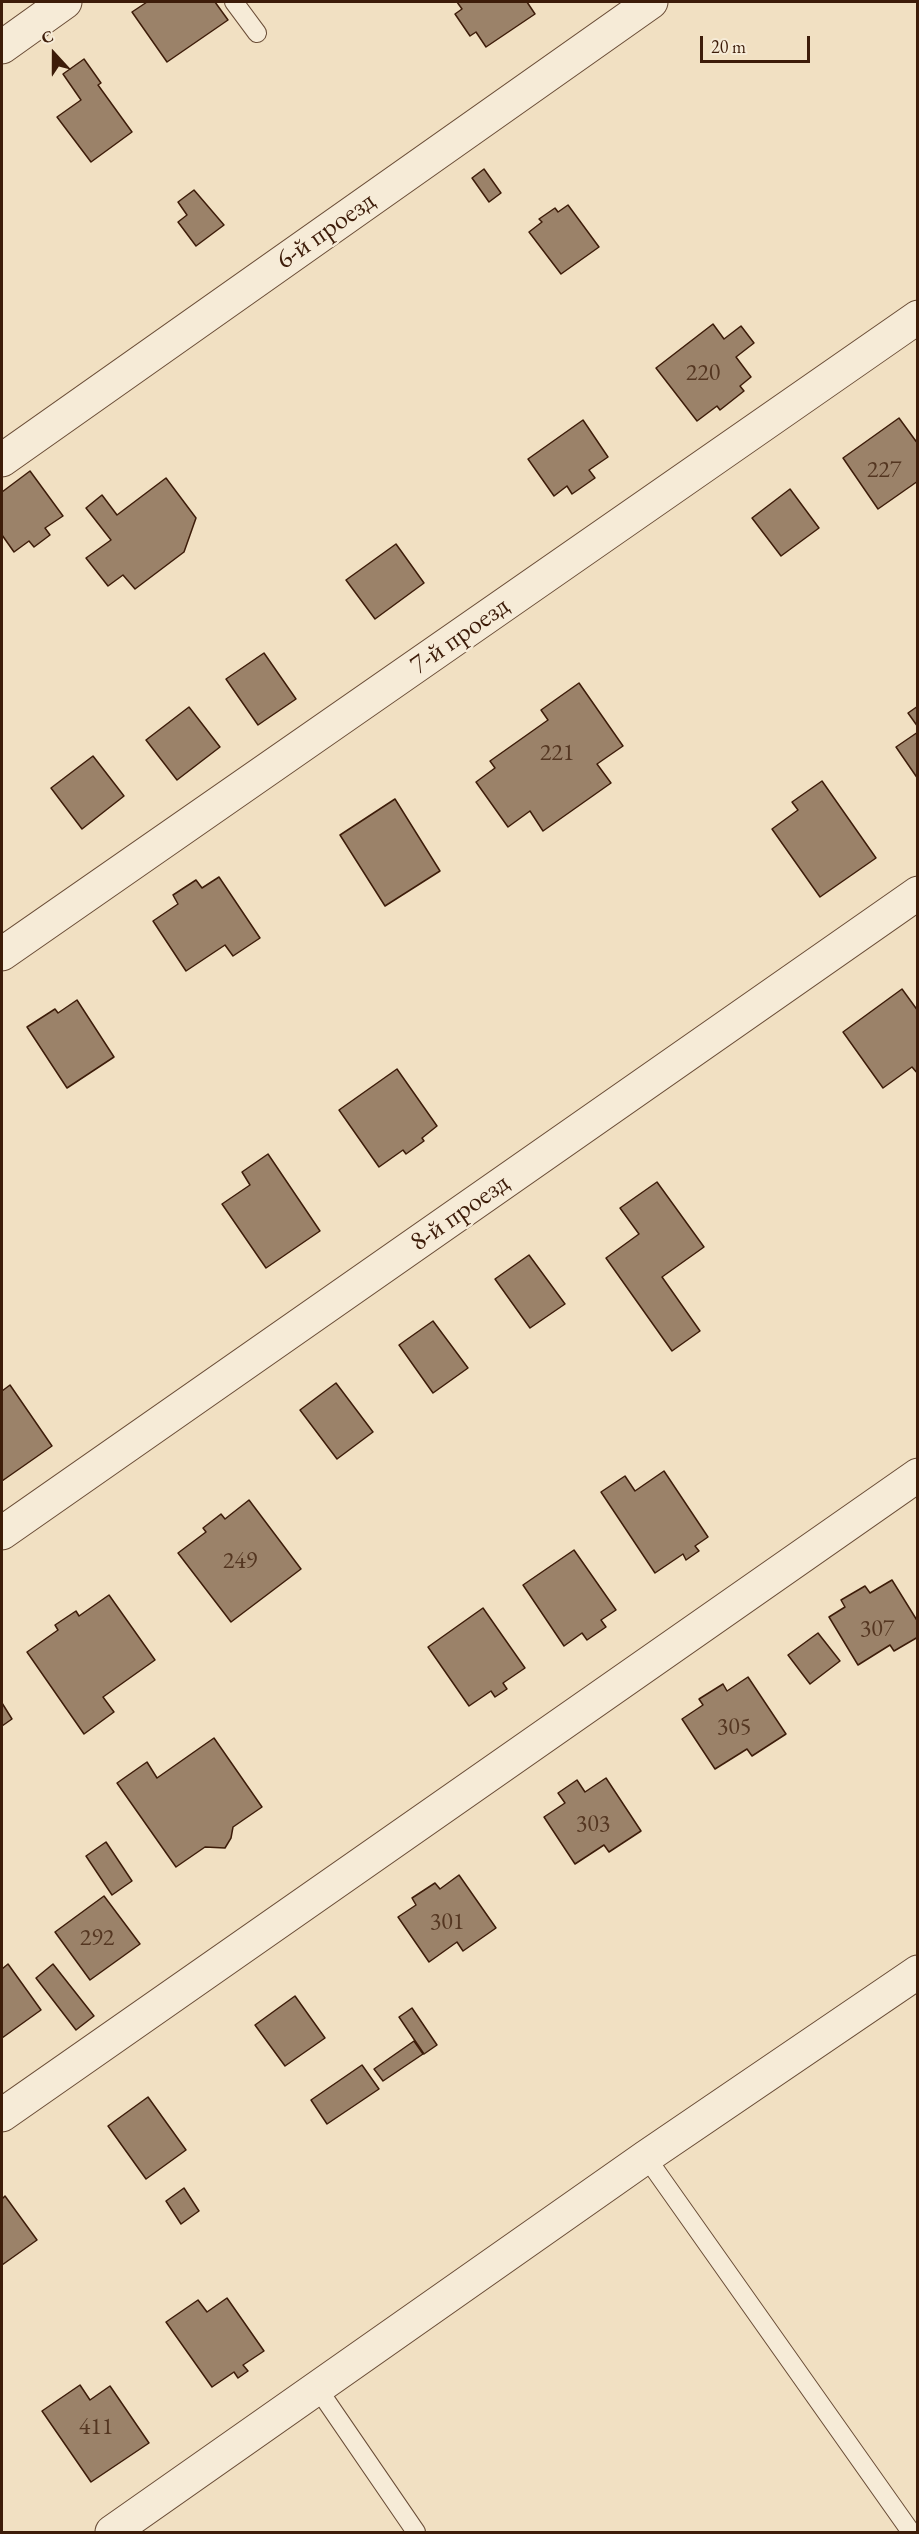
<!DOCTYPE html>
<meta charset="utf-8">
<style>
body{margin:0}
#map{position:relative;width:919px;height:2534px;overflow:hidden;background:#f1e0c2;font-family:"EB Garamond",serif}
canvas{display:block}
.frame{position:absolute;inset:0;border:3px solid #3d1c09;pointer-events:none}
.north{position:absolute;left:24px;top:24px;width:60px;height:60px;-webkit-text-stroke:4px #f6ebd7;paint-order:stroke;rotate:339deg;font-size:16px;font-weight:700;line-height:24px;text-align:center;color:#3d1c09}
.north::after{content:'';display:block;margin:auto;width:21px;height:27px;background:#3d1c09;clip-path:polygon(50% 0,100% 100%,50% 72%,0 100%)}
.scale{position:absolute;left:700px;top:36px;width:110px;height:27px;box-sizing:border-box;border:3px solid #3d1c09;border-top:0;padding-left:8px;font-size:18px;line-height:21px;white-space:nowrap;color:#3d1c09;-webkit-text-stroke:4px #f6ebd7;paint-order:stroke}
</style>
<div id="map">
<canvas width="919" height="2534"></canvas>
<div class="frame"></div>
<div class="north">С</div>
<div class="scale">20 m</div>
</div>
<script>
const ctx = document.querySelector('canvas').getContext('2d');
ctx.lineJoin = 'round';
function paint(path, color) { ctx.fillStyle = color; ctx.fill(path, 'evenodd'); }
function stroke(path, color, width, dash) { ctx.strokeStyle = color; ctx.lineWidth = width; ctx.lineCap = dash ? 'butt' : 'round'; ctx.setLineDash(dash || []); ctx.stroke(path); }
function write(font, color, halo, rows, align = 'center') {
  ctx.font = font + ' "EB Garamond",serif'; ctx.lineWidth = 5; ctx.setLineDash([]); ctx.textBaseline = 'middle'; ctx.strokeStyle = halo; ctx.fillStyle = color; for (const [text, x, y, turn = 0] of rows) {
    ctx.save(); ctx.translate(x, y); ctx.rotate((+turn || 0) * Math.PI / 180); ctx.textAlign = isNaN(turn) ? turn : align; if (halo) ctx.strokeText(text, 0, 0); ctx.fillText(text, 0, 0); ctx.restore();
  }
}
const building = new Path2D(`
 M147 2H215L228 20 167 62 132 12Z
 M457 2H527L535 14 486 47 476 32 470 36 455 14 462 9Z
 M84 59 101 83 98 85 132 132 91 162 57 117 81 100 63 74Z
 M484 169 501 193 489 202 472 178Z
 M194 190 224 225 196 246 178 222 187 215 178 202Z
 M568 205 599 247 561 274 529 232 542 222 539 219 555 208 558 212Z
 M713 324 724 339 741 326 754 343 736 357 751 377 740 386 744 391 720 410 717 406 697 421 656 368Z
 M899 418 918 444V481L878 509 843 458Z
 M583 420 608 457 589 470 595 478 572 494 567 486 554 496 528 459Z
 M30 471 63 516 45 528 50 535 34 547 29 541 14 552 2 535V492Z
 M166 478 196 518 184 552 135 589 123 575 108 586 86 558 111 540 86 508 102 495 117 515Z
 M790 489 819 528 781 556 752 518Z
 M396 544 424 583 375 619 346 580Z
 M264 653 296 699 258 725 226 679Z
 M579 683 623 746 597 764 611 783 543 831 530 811 508 827 476 782 495 768 490 761 548 720 541 710Z
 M918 706V727L908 713Z
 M189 707 220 747 177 780 146 740Z
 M918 732V779L896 747Z
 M93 756 124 796 82 829 51 788Z
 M822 781 876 858 820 897 772 829 798 810 792 802Z
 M395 799 440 871 385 906 340 835Z
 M219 877 260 938 233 956 225 945 186 971 153 921 178 904 173 895 196 880 202 888Z
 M902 989 918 1011V1074L912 1067 883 1088 843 1032Z
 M77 1000 114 1057 67 1088 27 1027 55 1009 58 1013Z
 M397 1069 437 1126 422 1138 424 1141 406 1154 403 1150 379 1167 339 1110Z
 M268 1154 320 1231 266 1268 222 1204 250 1185 242 1172Z
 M657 1182 704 1247 662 1277 700 1331 672 1351 606 1258 639 1234 620 1208Z
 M529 1255 565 1304 530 1328 495 1279Z
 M433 1321 468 1368 433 1393 399 1345Z
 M336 1383 373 1432 337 1459 300 1410Z
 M10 1385 52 1446 2 1481V1391Z
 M664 1471 708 1537 695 1546 699 1551 686 1560 683 1554 655 1573 601 1492 625 1476 635 1491Z
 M249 1500 301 1569 231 1622 178 1553 206 1532 203 1528 221 1514 225 1519Z
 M574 1550 616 1610 601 1620 606 1627 587 1640 582 1633 564 1646 523 1585Z
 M892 1580 918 1622V1637L894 1651 890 1645 858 1665 829 1617 845 1607 841 1600 865 1586 870 1593Z
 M109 1595 155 1660 103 1697 114 1712 84 1734 27 1652 58 1630 55 1625 76 1611 79 1616Z
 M483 1608 525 1668 503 1683 507 1689 495 1697 491 1691 469 1706 428 1647Z
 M818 1633 840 1661 810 1684 788 1655Z
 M748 1677 786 1734 752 1756 747 1749 715 1769 682 1719 703 1705 699 1699 723 1684 727 1691Z
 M2 1703 12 1719 2 1726Z
 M214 1738 262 1807 233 1827 231 1838 225 1848 205 1847 176 1867 117 1783 147 1762 157 1778Z
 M606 1778 641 1831 609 1852 604 1845 575 1864 544 1817 565 1803 558 1793 577 1780 585 1792Z
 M106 1842 132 1881 112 1895 86 1856Z
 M459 1875 496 1928 463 1951 457 1942 429 1962 398 1917 416 1905 412 1898 435 1883 440 1889Z
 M104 1896 140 1944 90 1980 55 1932Z
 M8 1964 41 2010 2 2038V1969Z
 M53 1964 94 2016 76 2030 36 1978Z
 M295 1996 325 2038 285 2066 255 2025Z
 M412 2008 437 2045 424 2054 399 2017Z
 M414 2041 423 2054 383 2081 374 2069Z
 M362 2065 379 2089 327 2124 311 2100Z
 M148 2097 186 2150 146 2179 108 2126Z
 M184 2188 199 2211 181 2224 166 2201Z
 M5 2196 37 2240 2 2265V2199Z
 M227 2298 264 2351 243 2365 248 2371 238 2378 234 2372 212 2387 166 2322 198 2300 207 2312Z
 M80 2385 90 2400 110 2386 149 2443 91 2482 42 2411Z`);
paint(building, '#9b8269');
stroke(building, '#3d1c09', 1.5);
const service = new Path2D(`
 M234 2 257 33
 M646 2157 911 2532
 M318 2389 416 2532`);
const minor = new Path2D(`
 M2 47 65 2
 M2 460 651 2
 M2 954 918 317
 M2 1533 918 893
 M2 2115 918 1475
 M112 2532 646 2157 918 1972`);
stroke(service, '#6a4d37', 20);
stroke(minor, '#6a4d37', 35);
stroke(service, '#f6ebd7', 18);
stroke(minor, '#f6ebd7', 33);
write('24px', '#543621', null, [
 ["220",703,373],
 ["227",884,470],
 ["221",557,753],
 ["249",240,1561],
 ["307",877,1629],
 ["305",734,1727],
 ["303",593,1824],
 ["301",447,1922],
 ["292",97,1938],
 ["411",96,2427]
]);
write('27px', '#3d1c09', '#f6ebd7', [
 ["6-й проезд",326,231,-35],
 ["7-й проезд",460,636,-35],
 ["8-й проезд",460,1213,-35]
]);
</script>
